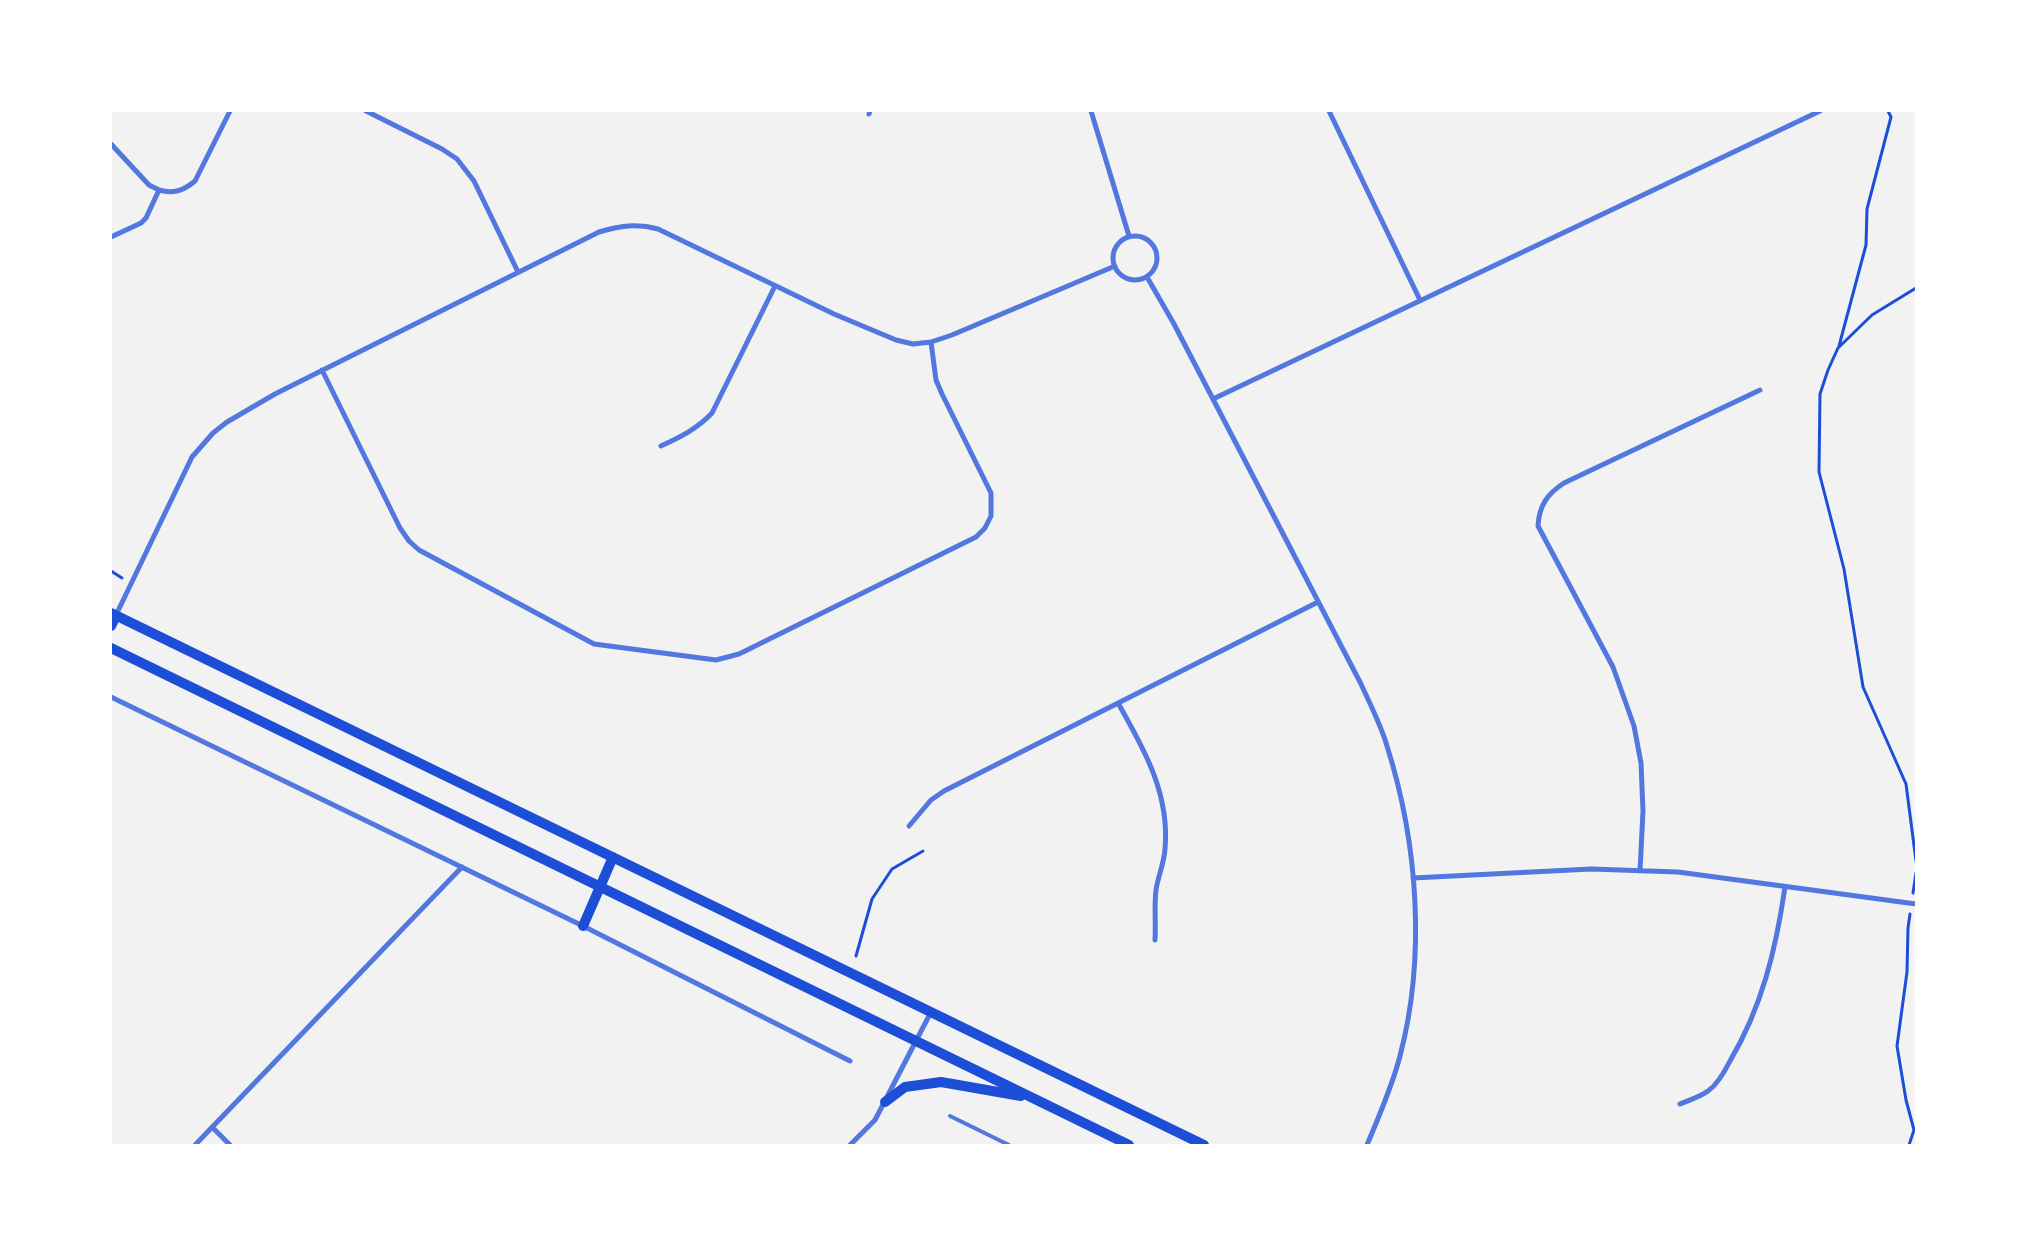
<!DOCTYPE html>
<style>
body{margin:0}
#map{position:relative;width:2027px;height:1256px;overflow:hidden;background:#f2f2f2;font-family:Montserrat,sans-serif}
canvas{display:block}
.frame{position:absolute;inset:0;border:112px solid #fff;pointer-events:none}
</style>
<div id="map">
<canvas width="2027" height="1256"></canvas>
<div class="frame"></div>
</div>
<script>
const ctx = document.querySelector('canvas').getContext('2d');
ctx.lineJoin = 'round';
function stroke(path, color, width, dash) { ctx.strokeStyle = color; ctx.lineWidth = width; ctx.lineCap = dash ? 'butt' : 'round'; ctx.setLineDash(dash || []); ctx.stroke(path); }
stroke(new Path2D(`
 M1916 288 1872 315 1838 348 1828 370 1820 394 1819 472 1844 569 1863 687 1906 784 1916 861
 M1839 346 1866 245 1867 209 1891 117 1888 111
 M111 571 122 578
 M1913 893 1916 873
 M856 956 872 899 892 869 923 851
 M1909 1145 1914 1130 1906 1100 1897 1046 1907 972 1908 928 1910 914`), '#1d4ed8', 3);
stroke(new Path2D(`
 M950 1116 1009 1145`), '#5277de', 4);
stroke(new Path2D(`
 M366 111 442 149 457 159 474 181 518 272
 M1091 111 1129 236
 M1329 111 1420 300
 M869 114 870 111
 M111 144 149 185 159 190
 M1113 258a22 22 0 1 1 44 0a22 22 0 1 1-44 0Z
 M111 237 141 223 146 218 159 190C173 194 183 191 195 181L230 111
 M1147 277 1174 324 1361 684C1370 704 1381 725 1387 746 1418 844 1426 957 1400 1056 1392 1087 1379 1116 1367 1145
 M322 370 400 528 409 541 419 550 594 644 716 660 739 654 976 537 985 528 991 516V493L942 394 936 380 931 342
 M1213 399 1820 111
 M661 446C680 437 697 429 712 413L775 286
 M116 615 192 457 213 433 227 422 275 394 599 232C619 226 637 223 658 229L834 314 896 340 913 344 931 342 952 335 1115 266
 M111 697 583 926 850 1061
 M1118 703C1144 749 1170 794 1165 849 1164 864 1158 876 1156 890 1154 906 1156 924 1155 940
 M909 826 931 800 944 791 1318 602
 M1640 871 1643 811 1641 763 1634 726 1613 667 1538 526C1539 506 1547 494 1564 483L1760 390
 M1413 878 1591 869 1678 872 1916 904
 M1680 1104C1689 1100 1700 1097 1708 1091 1718 1084 1725 1071 1730 1061 1762 1007 1776 949 1785 887
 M212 1127 230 1145
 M195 1145 462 867
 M850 1145 875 1120 931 1012`), '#5277de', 5);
stroke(new Path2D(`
 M111 613 1204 1145
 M111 626 116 616
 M111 648 1129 1145
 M583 926 613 857
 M885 1102 905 1087 941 1082 1021 1096`), '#1d4ed8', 10);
</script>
